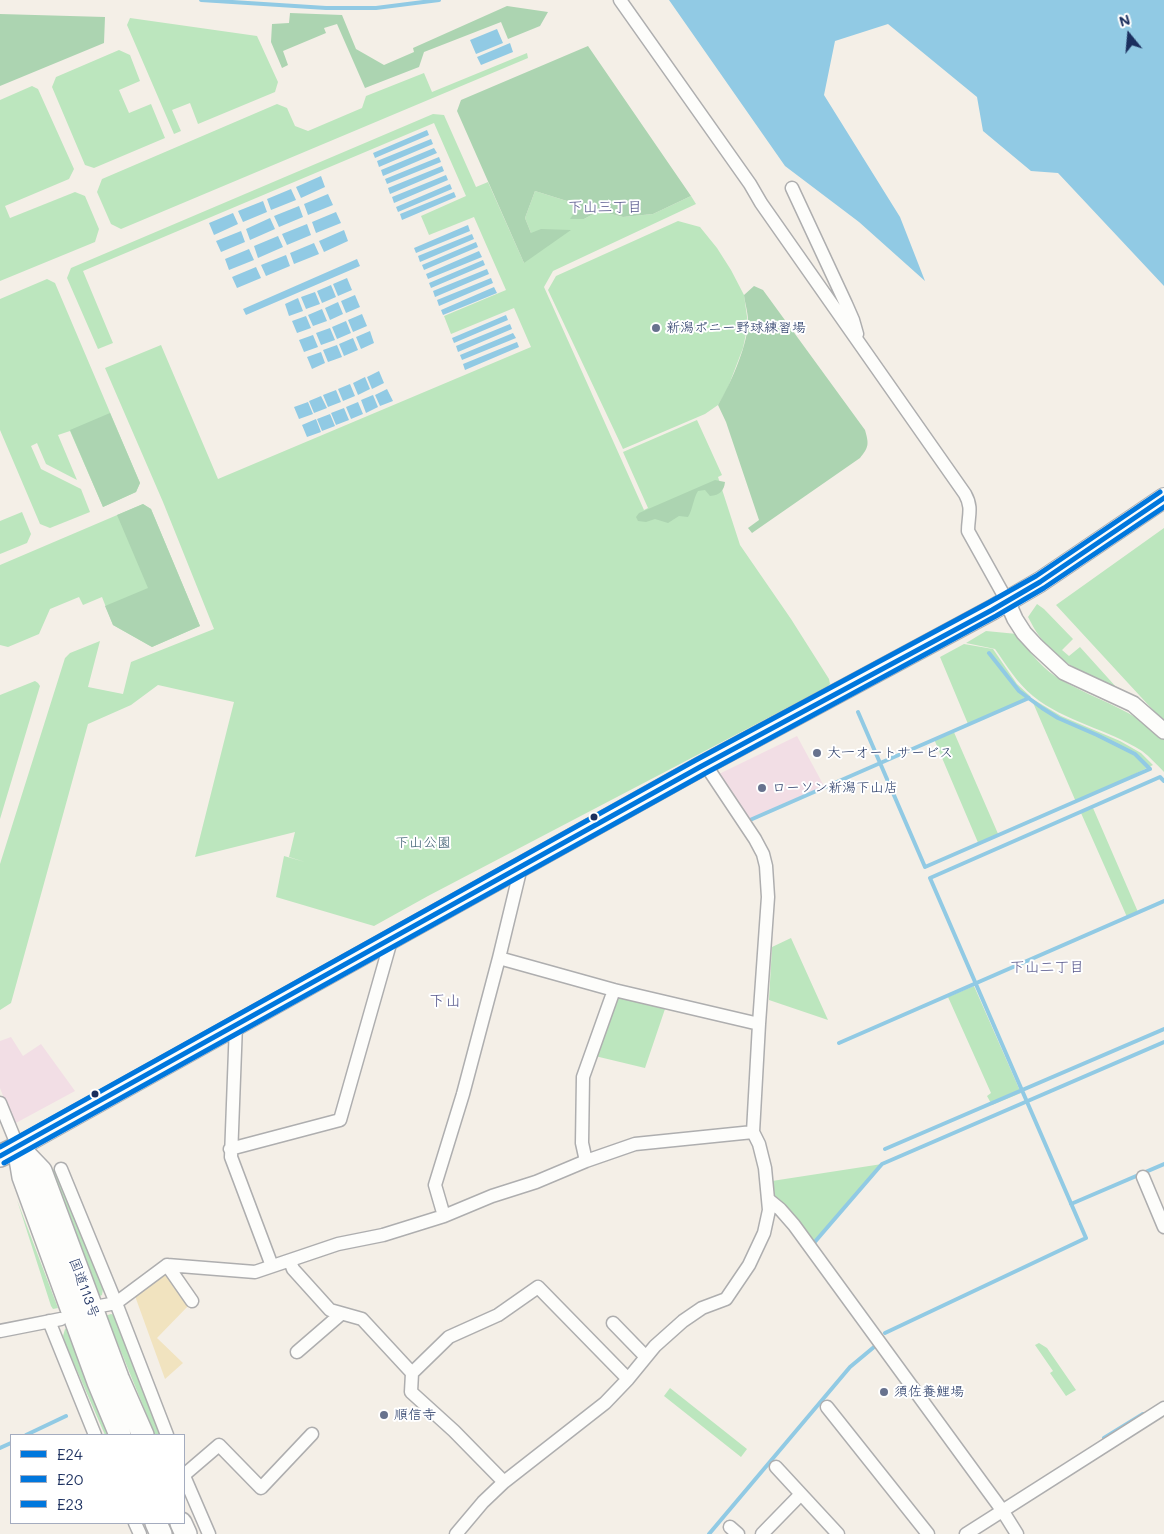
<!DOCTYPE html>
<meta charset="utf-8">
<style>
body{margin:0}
#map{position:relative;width:1164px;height:1534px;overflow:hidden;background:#f4efe7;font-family:Mali,sans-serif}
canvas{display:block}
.legend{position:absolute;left:10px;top:1434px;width:175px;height:90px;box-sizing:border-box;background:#fff;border:1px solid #a4acbf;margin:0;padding:6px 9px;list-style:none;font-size:15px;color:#1b2f5e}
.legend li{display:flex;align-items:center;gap:10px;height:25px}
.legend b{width:25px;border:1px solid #a4acbf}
.north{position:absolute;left:1104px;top:10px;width:50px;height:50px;-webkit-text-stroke:4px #fff;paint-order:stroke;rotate:343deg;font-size:14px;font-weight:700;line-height:20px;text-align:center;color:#1b2f5e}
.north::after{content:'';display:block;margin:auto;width:18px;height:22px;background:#1b2f5e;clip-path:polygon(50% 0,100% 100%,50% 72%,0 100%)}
</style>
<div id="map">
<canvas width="1164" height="1534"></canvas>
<ul class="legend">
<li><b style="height:6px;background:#07d"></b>E24</li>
<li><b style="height:6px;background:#07d"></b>E20</li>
<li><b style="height:6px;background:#07d"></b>E23</li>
</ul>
<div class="north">N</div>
</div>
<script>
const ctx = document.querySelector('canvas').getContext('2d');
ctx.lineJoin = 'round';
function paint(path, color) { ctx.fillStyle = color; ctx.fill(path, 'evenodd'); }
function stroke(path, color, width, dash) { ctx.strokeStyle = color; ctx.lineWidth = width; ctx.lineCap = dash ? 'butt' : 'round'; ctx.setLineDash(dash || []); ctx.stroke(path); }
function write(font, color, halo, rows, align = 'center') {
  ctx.font = font + ' Mali,"Klee One",sans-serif'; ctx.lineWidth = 4; ctx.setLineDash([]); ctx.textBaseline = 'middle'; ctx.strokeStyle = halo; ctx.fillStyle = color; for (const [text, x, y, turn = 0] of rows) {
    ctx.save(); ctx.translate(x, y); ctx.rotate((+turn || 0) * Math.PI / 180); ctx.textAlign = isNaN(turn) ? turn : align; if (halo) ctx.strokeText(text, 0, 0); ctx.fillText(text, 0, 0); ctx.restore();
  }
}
paint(new Path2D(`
 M797 736 824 786 749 819 719 774Z
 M11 1037 23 1056 41 1044 75 1091 14 1124 0 1088V1041Z`), '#f2dee5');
paint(new Path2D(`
 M130 18 257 36 278 82 275 92 198 124 190 103 172 110 181 131 174 134 127 25Z
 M119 50 130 55 140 81 119 90 129 113 151 104 165 138 94 168 85 165 52 87 56 77Z
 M527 53 528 58 121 229 111 224 97 192 102 179 277 104 287 108 295 126 308 131 362 108 366 96 424 73 432 92Z
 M32 86 38 89 74 169 69 179 5 206 10 218 75 192 85 196 99 229 95 242 0 281V100Z
 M433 114 444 115 476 187 488 182 524 263 531 233 525 218 535 191 567 201 576 210 571 219H584L599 211 623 217 653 214 691 196 696 204 553 271 544 287 644 510 648 508 623 452 697 420 722 475 718 477 740 545 791 619 829 679 830 684 827 687 428 896 374 926 276 897 284 856 305 862 289 857 295 832 195 857 234 702 158 685 131 705 88 724 11 1003 0 1010V864L65 658 70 653 100 641 88 687 123 694 131 662 214 629 163 502 105 368 161 345 218 479 531 347 514 308 451 334 444 316 506 290 474 217 429 235 421 216 466 196 434 123 83 271 113 343 98 349 67 278 71 268Z
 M678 221 700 227 717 248 731 270 744 295 748 324 743 348 727 390 718 405 705 414 623 449 548 290 556 276Z
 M47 279 55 283 140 483 136 492 103 507 70 431 58 435 77 480 46 464 37 443 31 446 41 469 81 489 90 512 50 528 40 524 0 430V299Z
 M143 504 151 509 200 626 152 647 113 625 102 597 83 605 79 597 50 609 39 634 8 647 0 645V565Z
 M22 512 31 534 27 543 0 554V521Z
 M1164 528V722L1056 605Z
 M1037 604 1044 609 1073 639 1062 650 1069 656 1080 647 1117 688C1088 675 1059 664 1040 637 1035 631 1032 624 1028 617Z
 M986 631 1017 634C1029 652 1044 671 1063 681 1097 700 1135 711 1164 738V772C1157 765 1150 757 1142 751 1108 729 1065 722 1033 696 1017 683 1007 666 995 649L966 643Z
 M964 644 993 649 1017 684 1030 696 968 724 940 657Z
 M35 681 38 683 40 686 0 819V695Z
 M1031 698 1061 716 1120 741 1141 753 1153 765 1127 778 1123 781 1076 802Z
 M953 730 999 836 979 845 934 739Z
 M1093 808 1138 912 1127 917 1081 813Z
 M791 938 828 1020 769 1000 772 947Z
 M974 986 1021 1093 992 1105 987 1096 991 1093 948 997Z
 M616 994 666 1006 645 1068 595 1056Z
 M882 1164 813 1244 779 1199 774 1197 772 1181Z
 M54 1169 103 1289 102 1295 98 1297 51 1170Z
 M17 1200 58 1308 53 1309 51 1306Z
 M111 1314 114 1315 161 1435H155L113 1332 105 1316Z
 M67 1328 113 1435H105L65 1343 63 1336 65 1329Z
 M1039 1343 1047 1348 1076 1390 1066 1396 1050 1373 1053 1371 1035 1345Z
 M670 1388 747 1449 741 1457 664 1396Z`), '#bce6be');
paint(new Path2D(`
 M507 6 548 12 540 26 508 39 501 22 424 52 419 67 365 88 337 24 324 28 326 33 283 51 288 65 282 68 271 42 272 24 289 23 290 13 342 15 356 49 384 65 414 52 413 48Z
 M0 14 105 17 104 43 0 86Z
 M588 46 691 196 653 214 623 217 599 211 584 219H570L576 210 567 201 535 191 525 218 531 233 541 229 571 230 524 263 457 111 461 100Z
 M754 286 763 290 865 430C869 444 869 447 860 458L752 533 748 528 759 520 726 422 718 405C730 385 746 349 748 325 749 316 745 304 744 295Z
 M110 413 140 483 136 492 103 507 70 430Z
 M715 480 725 482C724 491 720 495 710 496L705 490 698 491C693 499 693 509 688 517L679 516 668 523 655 519 646 522 638 521 636 517 639 513Z
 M143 504 151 509 200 626 152 647 113 625 105 606 148 588 117 515Z`), '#acd4b1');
paint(new Path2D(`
 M168 1272 190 1304 157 1338 183 1363 165 1379 135 1296Z`), '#f1e3bf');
paint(new Path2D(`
 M669 0H1164V286L1058 173 1031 171 983 131 977 97 888 24 835 41 824 95 900 217 925 281 859 222 785 166Z
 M497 29 503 43 476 54 470 40Z
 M510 43 513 52 481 65 477 57Z
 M427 130 429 135 375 158 373 153Z
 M431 139 433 144 379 167 377 161Z
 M434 148 437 153 383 176 381 170Z
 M439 157 441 162 387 184 385 179Z
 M442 166 444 171 390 194 388 188Z
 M446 175 448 180 394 203 392 197Z
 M321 176 325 187 301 198 296 187Z
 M450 184 452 189 398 212 396 207Z
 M291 189 296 200 271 210 267 199Z
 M454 192 456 197 402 220 400 214Z
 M328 194 333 205 308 215 304 204Z
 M263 201 267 212 243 222 238 211Z
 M299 206 303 217 279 227 274 216Z
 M336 212 341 223 316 233 312 222Z
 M233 213 238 224 214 235 209 223Z
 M270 218 275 229 250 240 246 229Z
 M307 224 311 235 287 245 282 234Z
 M468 225 470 231 416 253 414 248Z
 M344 230 348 241 324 252 319 241Z
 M241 231 245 242 221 252 216 241Z
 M472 234 474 239 420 262 418 256Z
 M278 236 283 247 258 258 254 246Z
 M476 242 478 247 424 270 422 265Z
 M314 243 319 254 294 264 290 253Z
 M249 249 254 260 229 270 225 259Z
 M479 251 482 257 428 279 426 274Z
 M286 255 290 266 266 276 261 265Z
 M357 259 360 266 246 315 243 309Z
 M483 260 485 265 431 288 429 283Z
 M256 267 261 278 237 288 232 277Z
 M487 269 489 274 435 297 433 291Z
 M347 278 352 290 338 296 333 284Z
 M491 278 493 283 439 306 437 300Z
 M331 285 336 297 322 303 317 291Z
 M494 287 497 293 443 315 441 310Z
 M315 292 320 304 306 309 301 297Z
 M355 295 360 307 346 313 341 301Z
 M298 298 303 311 289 316 285 304Z
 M338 302 343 314 330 320 325 308Z
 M322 309 327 321 313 326 308 315Z
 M362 314 367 326 353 332 348 320Z
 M506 315 508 320 454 343 452 338Z
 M306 316 311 328 297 333 292 321Z
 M346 321 351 333 337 339 332 327Z
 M510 324 512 329 458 352 456 346Z
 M330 328 335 340 321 345 316 333Z
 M370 331 374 343 361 349 356 337Z
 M513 333 516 338 462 360 460 355Z
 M313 335 318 347 304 352 299 340Z
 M353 338 358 350 344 356 339 344Z
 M517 342 519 347 465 370 463 364Z
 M337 345 342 357 328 362 323 350Z
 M321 352 325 363 312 369 307 357Z
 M379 371 384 383 372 389 367 377Z
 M365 377 370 389 358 395 353 383Z
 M350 384 355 396 343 401 338 389Z
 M387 389 393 401 380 406 375 395Z
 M336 390 341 402 328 407 323 395Z
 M373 395 378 407 366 413 361 400Z
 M321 396 327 408 314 413 309 401Z
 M308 402 313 414 299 419 294 407Z
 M358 402 363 414 351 419 346 407Z
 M344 408 349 420 336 425 331 413Z
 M330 414 335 426 322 431 317 419Z
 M316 419 321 432 307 437 302 425Z`), '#91cae4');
stroke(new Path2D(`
 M201 0 326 8H376L439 0
 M858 712 925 867 1150 769 1135 754 1097 735 1058 718 1042 708 1019 691 989 653
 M750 820 1029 698
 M839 1043 1164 901
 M885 1149 1164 1029
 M1071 1204 1164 1164
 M813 1244 882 1164 1164 1042
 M885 1333 1086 1238 930 878 1160 777 1164 781
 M26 1435 66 1416
 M1104 1438 1143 1414
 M0 1448 11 1443
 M709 1534 850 1367 874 1347`), '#91cae4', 4);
const minor = new Path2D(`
 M620 0 750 184 761 203 965 494C973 508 968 516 968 531L1007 601
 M792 188 846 304 853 320 857 334
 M499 958 614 990 759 1024
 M236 1024 231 1157 272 1266
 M0 1103 18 1147
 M230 1149 340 1120 392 937
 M586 1161 582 1143 583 1077 614 990
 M61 1169 116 1303 167 1435
 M1143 1177 1164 1227
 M769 1200 780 1209 794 1225 1002 1510 1017 1534
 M444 1216 435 1185 463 1094 499 958 521 867
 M290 1261 293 1269 330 1310 362 1319 412 1373 411 1392 454 1431 504 1482
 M167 1265 192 1301
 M100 1306 116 1303 167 1265 255 1272 338 1244 383 1235 444 1216 492 1196 536 1182 586 1161 635 1144 753 1132
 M49 1321 95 1435
 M613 1323 646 1357
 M0 1331 61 1319
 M297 1352 341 1314
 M412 1373 449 1337 498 1315 538 1287 628 1379
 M827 1407 928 1534
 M776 1467 838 1534
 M184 1475 219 1445 261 1488 312 1434
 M184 1476 209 1534
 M135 1523 140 1534
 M730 1527 738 1534
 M456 1534 483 1502 504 1482 605 1403 628 1379 655 1346 683 1321 702 1308 726 1299 749 1265 764 1233 769 1210 765 1168 759 1144 753 1132 759 1024 768 897 766 866 763 854 755 839 705 764
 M762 1534 801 1494
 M966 1534 1164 1408`);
const tertiary = new Path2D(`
 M1007 601 1015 619 1024 633 1036 646 1064 672 1133 704 1164 731`);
const primary = new Path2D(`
 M18 1147 700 767 992 610 1040 582 1164 498`);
const trunk = new Path2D(`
 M18 1147 41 1171 118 1378 143 1435
 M18 1147 23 1177 98 1382 120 1435
 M0 1156 18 1147
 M156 1523 161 1534
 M181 1523 186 1534`);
stroke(minor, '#aeaeaf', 15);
stroke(tertiary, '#aeaeaf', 18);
stroke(primary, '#aeaeaf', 22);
stroke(trunk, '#aeaeaf', 24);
stroke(minor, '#fdfdfb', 12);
stroke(tertiary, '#fdfdfb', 15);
stroke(primary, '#fdfdfb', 20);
stroke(trunk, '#fdfdfb', 21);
stroke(new Path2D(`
 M0 1156 700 767 992 610 1040 582 1164 498`), '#07d', 5);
stroke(new Path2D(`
 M4 1163 704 774 996 616 1044 588 1164 507`), '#07d', 5);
stroke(new Path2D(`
 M0 1147 696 760 988 603 1036 576 1160 492`), '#07d', 5);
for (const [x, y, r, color] of [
 [656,328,5,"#67728e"],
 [817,753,5,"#67728e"],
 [762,788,5,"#67728e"],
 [594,817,4.5,"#1b2f5e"],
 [95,1094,4.5,"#1b2f5e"],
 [884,1392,5,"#67728e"],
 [384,1415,5,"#67728e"]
]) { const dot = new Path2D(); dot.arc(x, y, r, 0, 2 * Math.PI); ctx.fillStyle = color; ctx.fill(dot); stroke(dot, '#fff', 2); }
write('14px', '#1b2f5e', '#fff', [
 ["新潟ポニー野球練習場",666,328],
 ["大一オートサービス",827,753],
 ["ローソン新潟下山店",772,788],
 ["須佐養鯉場",894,1392],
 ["順信寺",394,1415]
], 'left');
write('14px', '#385b6e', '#fff', [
 ["下山公園",423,843]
]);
write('14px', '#1b2f5e', '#fff', [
 ["国道113号",84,1288,70]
]);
write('15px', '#55568b', '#fff', [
 ["下山三丁目",605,207],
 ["下山二丁目",1047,967]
]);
write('16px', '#55568b', '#fff', [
 ["下山",445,1001]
]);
</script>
